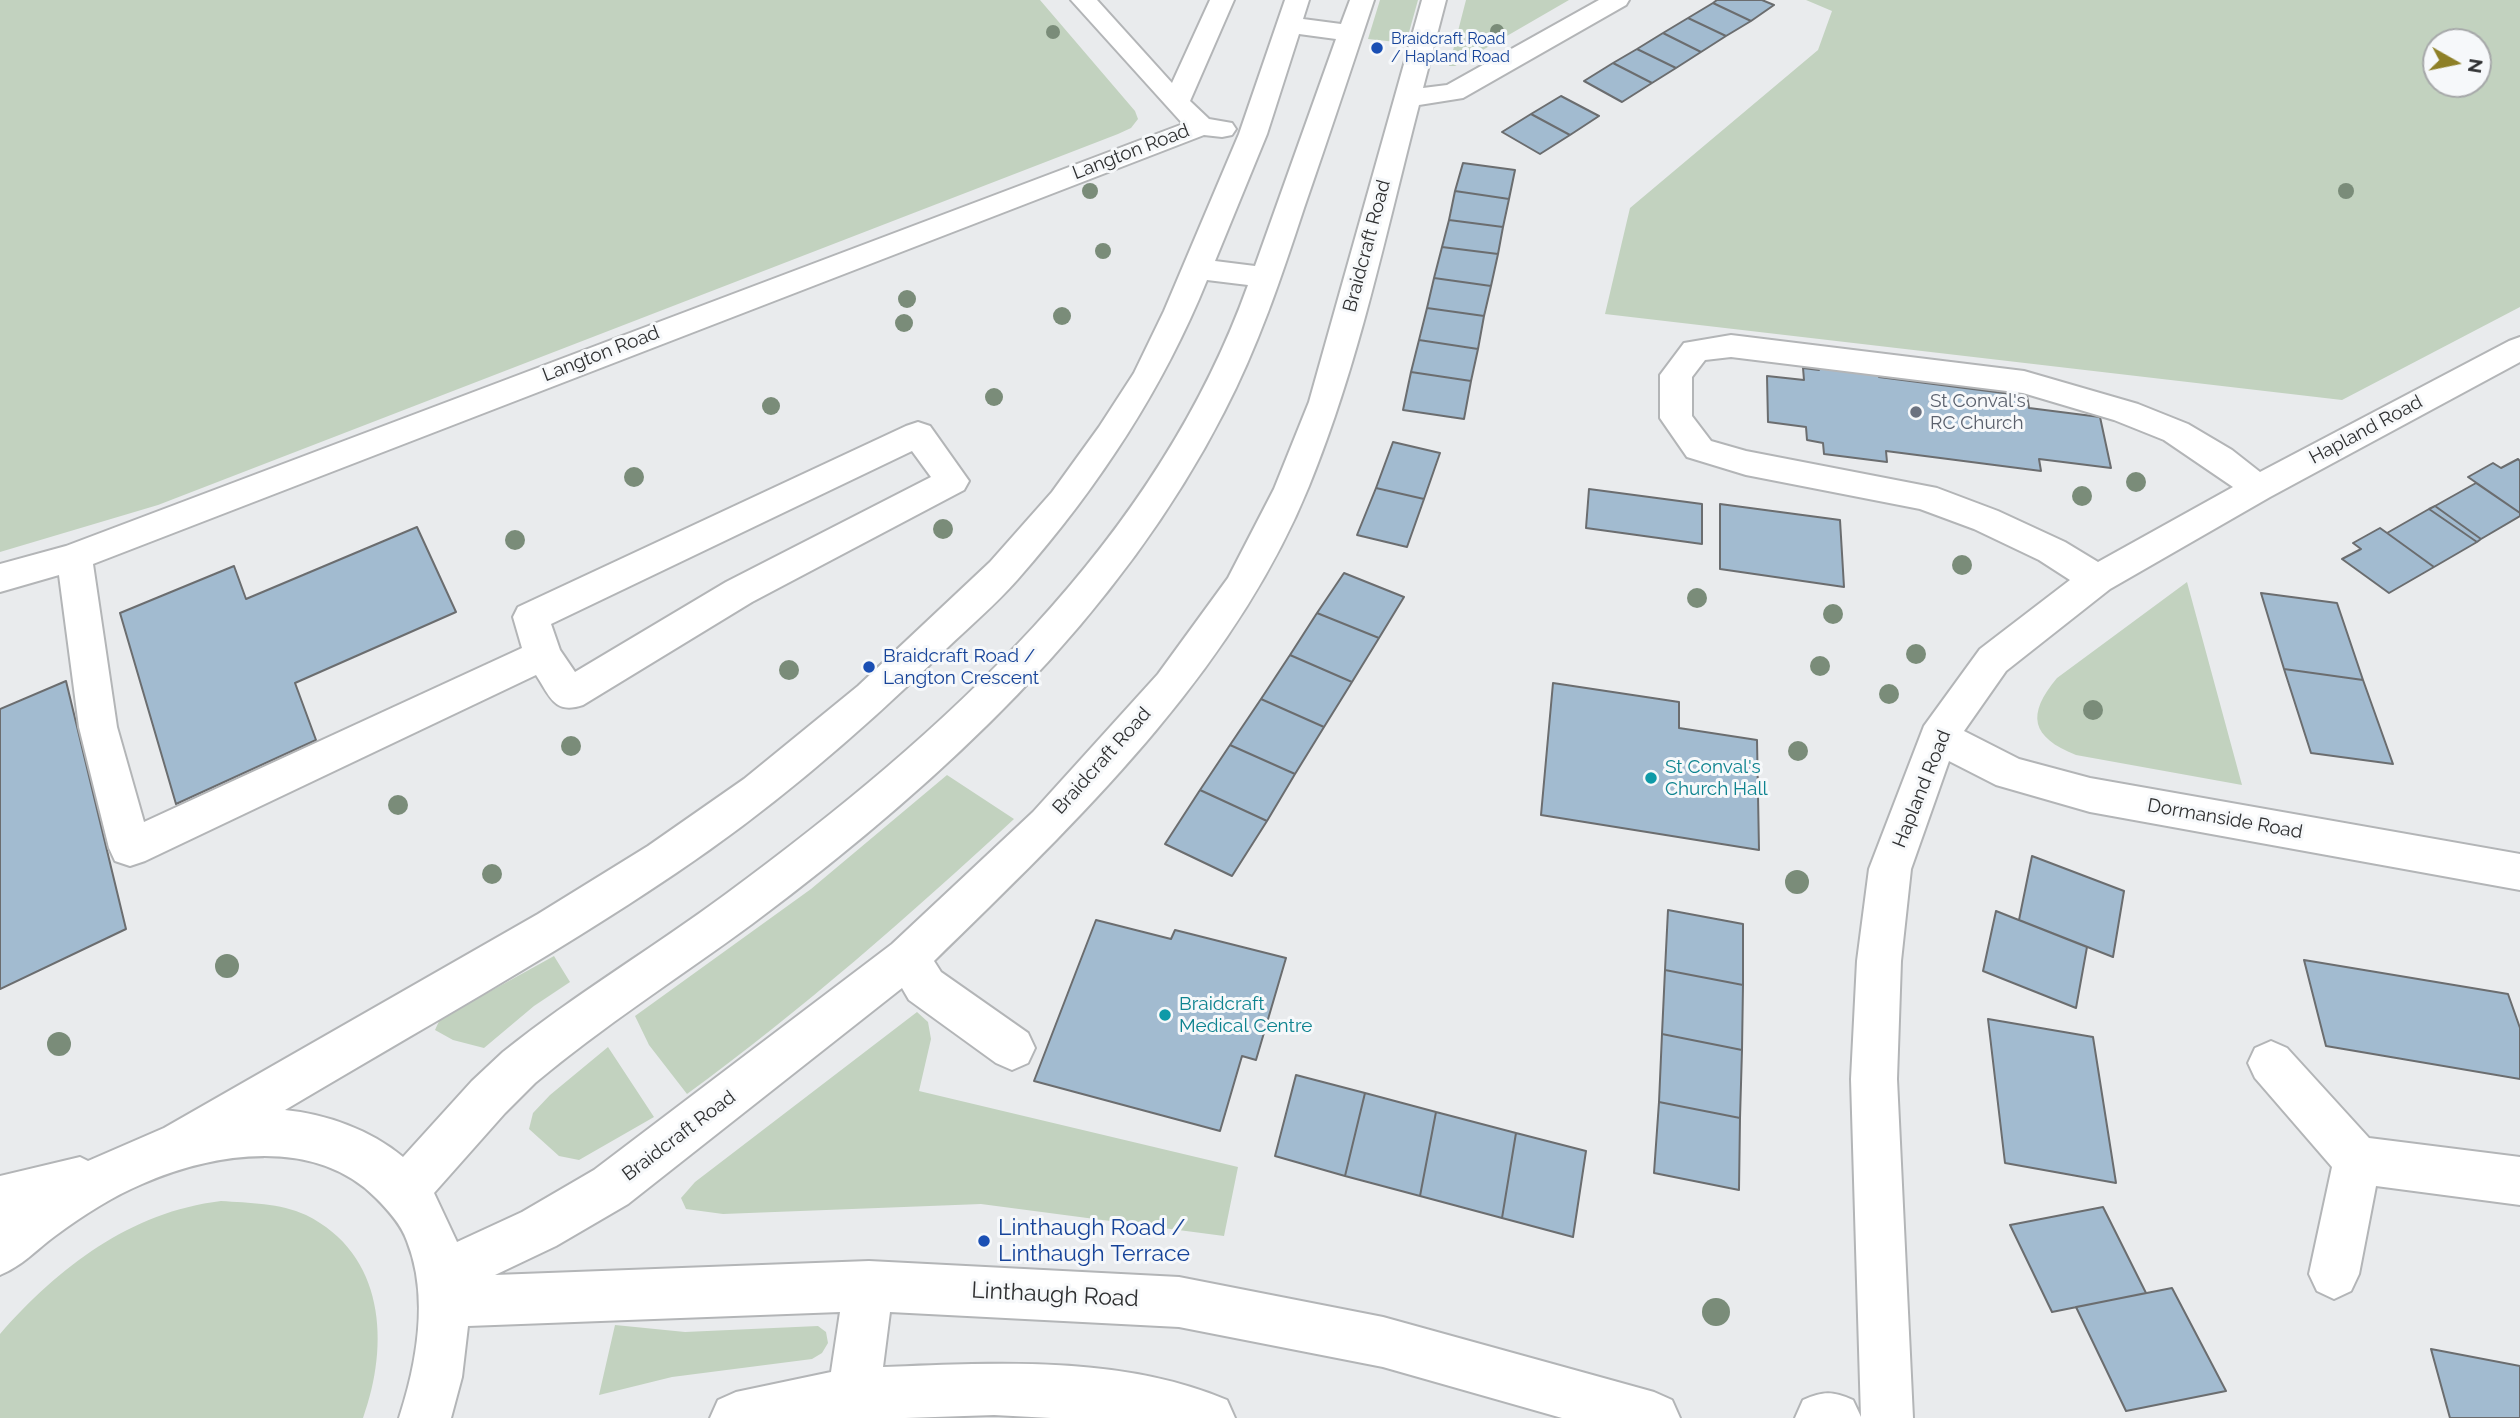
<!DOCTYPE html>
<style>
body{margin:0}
#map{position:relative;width:2520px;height:1418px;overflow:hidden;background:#e9ebed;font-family:Raleway,sans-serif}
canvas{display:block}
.north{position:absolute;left:2422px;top:28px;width:70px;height:70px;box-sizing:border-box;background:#f6f8fa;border:2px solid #a6a8a9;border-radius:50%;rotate:99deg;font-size:19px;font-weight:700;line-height:28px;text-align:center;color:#2e2f30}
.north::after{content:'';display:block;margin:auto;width:24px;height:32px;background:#8e8027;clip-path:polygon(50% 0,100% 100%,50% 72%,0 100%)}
</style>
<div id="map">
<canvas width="2520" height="1418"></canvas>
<div class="north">N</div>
</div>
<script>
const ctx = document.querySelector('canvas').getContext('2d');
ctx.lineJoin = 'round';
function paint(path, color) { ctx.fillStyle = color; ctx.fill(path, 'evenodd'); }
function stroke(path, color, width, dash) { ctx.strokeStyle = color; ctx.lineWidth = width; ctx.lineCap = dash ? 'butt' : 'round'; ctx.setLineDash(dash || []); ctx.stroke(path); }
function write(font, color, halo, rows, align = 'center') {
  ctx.font = font + ' Raleway,sans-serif'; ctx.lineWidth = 6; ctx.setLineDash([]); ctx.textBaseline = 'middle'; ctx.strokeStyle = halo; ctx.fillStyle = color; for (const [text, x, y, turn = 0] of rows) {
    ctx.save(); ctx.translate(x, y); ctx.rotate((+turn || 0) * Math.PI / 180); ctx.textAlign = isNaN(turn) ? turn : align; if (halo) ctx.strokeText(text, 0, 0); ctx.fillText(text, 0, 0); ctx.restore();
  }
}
paint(new Path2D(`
 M0 0H1040L1135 111 1138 119 1131 128 1118 134 158 505 0 552Z
 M1380 0H1418L1406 43 1368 39Z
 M1466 0H1569L1455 66H1449Z
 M1806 0H2520V307L2342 400 1605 314 1630 208 1818 50 1832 11ZM2436 42H2478V84H2436Z
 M2187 582 2242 785 2076 755C2031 737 2026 715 2057 678Z
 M947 775 1014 819C909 916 802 1010 687 1094L649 1045 635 1016 811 889Z
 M554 956 570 982 534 1006 484 1048 453 1040 435 1030 440 1019Z
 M917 1012 928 1022 931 1039 919 1091 1238 1167 1224 1236 981 1204 723 1214 686 1209 681 1198 695 1182Z
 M608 1047 654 1117 579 1160 559 1156 529 1129 533 1113 550 1095Z
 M221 1201C249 1203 280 1203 306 1215 385 1254 390 1344 363 1418H0V1334C59 1267 130 1212 221 1201Z
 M615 1325 685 1332 818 1326 826 1332 828 1343 822 1353 812 1359 672 1377 599 1395Z`), '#c2d2bf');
const building = new Path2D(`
 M1717 0H1762L1774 5 1751 21 1713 3Z
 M1713 3 1751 21 1726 36 1688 18Z
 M1688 18 1726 36 1701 52 1663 33Z
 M1663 33 1701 52 1676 68 1637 49Z
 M1637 49 1676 68 1652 83 1613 63Z
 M1613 63 1652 83 1622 102 1584 81Z
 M1561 96 1599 116 1570 135 1531 114Z
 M1531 114 1570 135 1540 154 1502 132Z
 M1463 163 1515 170 1509 199 1455 191Z
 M1455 191 1509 199 1503 227 1449 220Z
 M1449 220 1503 227 1498 254 1442 247Z
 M1442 247 1498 254 1491 286 1434 278Z
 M1434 278 1491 286 1484 316 1427 308Z
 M1427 308 1484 316 1478 349 1419 340Z
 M1419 340 1478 349 1471 381 1411 372Z
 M1818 362 1879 369V377L2027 396 2029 408 2100 417 2111 468 2039 459 2041 471 1886 451 1887 462 1824 454 1823 443 1807 440 1806 427 1768 422 1767 376 1804 380 1803 368 1819 370Z
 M1411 372 1471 381 1464 419 1403 410Z
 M1393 442 1440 453 1424 499 1376 488Z
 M2518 459 2520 461V513L2468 477 2493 463 2501 468Z
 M2476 483 2520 513V516L2481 539 2435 506Z
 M1376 488 1424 499 1407 547 1357 535Z
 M1589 489 1702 504V544L1586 528Z
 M1720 504 1840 520 1844 587 1720 569Z
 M2435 506 2481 539 2477 542 2429 509Z
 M2429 509 2477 542 2434 567 2387 533Z
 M417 527 456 612 295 683 316 740 176 804 120 613 234 566 246 599Z
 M2380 528 2387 533 2434 567 2389 593 2342 559 2361 549 2353 543Z
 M1344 573 1404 597 1379 638 1317 613Z
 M2261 593 2337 603 2363 680 2284 669Z
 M1317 613 1379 638 1352 682 1290 655Z
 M1290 655 1352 682 1324 727 1261 699Z
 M2284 669 2363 680 2393 764 2311 753Z
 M66 681 126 929 0 989V709Z
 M1553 683 1679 702V728L1757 740 1759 850 1541 815Z
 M1261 699 1324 727 1295 774 1230 745Z
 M1230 745 1295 774 1267 821 1200 790Z
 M1200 790 1267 821 1232 876 1165 844Z
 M2032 856 2124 891 2113 957 2019 920Z
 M1668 910 1743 924V985L1665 970Z
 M1996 911 2087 947 2076 1008 1983 971Z
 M1096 920 1171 939 1175 930 1286 958 1256 1060 1242 1056 1220 1131 1034 1081Z
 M2304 960 2508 994 2520 1028V1079L2326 1046Z
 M1665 970 1743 985 1742 1050 1662 1034Z
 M1988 1019 2093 1037 2116 1183 2005 1163Z
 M1662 1034 1742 1050 1740 1118 1659 1102Z
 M1296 1075 1365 1093 1345 1176 1275 1156Z
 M1365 1093 1436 1112 1420 1196 1345 1176Z
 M1659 1102 1740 1118 1739 1190 1654 1173Z
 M1436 1112 1516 1133 1502 1218 1420 1196Z
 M1516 1133 1586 1151 1573 1237 1502 1218Z
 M2103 1207 2146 1293 2052 1312 2010 1225Z
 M2172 1288 2226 1391 2126 1411 2076 1307Z
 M2431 1349 2520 1366V1418H2450Z`);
paint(building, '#a2bbd0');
stroke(building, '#6b6d6f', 2);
const minor = new Path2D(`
 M1071 0H1097L1172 83 1210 0H1234L1190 101 1209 119 1232 123 1236 129 1232 135 1222 137 1204 135 93 564 117 727 144 822 522 648 513 617 518 607 906 426 918 422 930 426 969 481 964 490 752 602 583 705C554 715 550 696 536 675L145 861 130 866 115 861 109 848 79 727 59 575 0 592V564L66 546 1183 124ZM912 451 931 477 726 582 575 672 560 650 551 624Z
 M1285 0H1309L1303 19 1341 24 1350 0H1374C1351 69 1328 139 1304 208 1281 278 1258 347 1224 412 1117 621 938 785 752 924 680 977 604 1025 535 1083L505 1113 434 1193 457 1242 522 1212 594 1170 892 944 1033 812 1158 674 1228 578 1274 489 1309 402 1422 0H1446L1423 88 1447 85 1599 0H1629L1626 5 1463 98 1419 105C1386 232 1359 364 1309 486 1232 675 1077 821 934 961L941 972 1028 1033 1035 1048 1028 1063 1012 1070 996 1063 909 1000 902 988 628 1204 556 1246 495 1275 869 1261 1179 1277 1383 1317 1654 1392 1672 1400 1680 1418H1562L1383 1367 1179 1327 890 1312 883 1367C997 1363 1120 1355 1227 1400L1235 1418H1051L994 1415 905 1418H710L718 1400 736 1392 831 1372 840 1312 468 1326 462 1377 451 1418H399C417 1363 429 1296 407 1241 401 1224 388 1210 376 1198 315 1137 215 1152 142 1184 111 1197 82 1216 55 1236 36 1250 22 1266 0 1275V1176L80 1157 88 1161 164 1128 538 914 648 846 744 779 858 686 990 562 1052 492 1099 427 1134 373 1164 311 1239 134ZM1299 34 1336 39 1255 266 1215 261 1267 134ZM1207 280 1248 285C1155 545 943 734 726 894 653 948 574 995 503 1052L472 1081 403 1157C371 1130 326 1114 285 1110 416 1032 550 958 676 873 773 808 862 731 945 650 969 627 996 604 1018 579 1097 489 1162 391 1207 280Z
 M1731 335 2024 371 2138 404 2188 424 2232 450 2260 472 2509 341 2520 337V362L2270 497 2110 589 2006 671 1964 731 2019 759 2090 778 2520 854V890L2090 812 1996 785 1949 761 1911 869 1901 961 1897 1079 1913 1418H1795L1803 1400C1823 1391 1833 1391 1853 1400L1861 1417 1851 1079 1857 961 1869 869 1924 726 1980 649 2070 580 2039 560 1974 529 1920 509 1746 475 1687 457 1660 418V375L1684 343ZM1731 357 2023 393 2114 420 2164 440 2233 487 2098 562 2065 542 1998 511 1937 488 1746 451 1711 441 1692 416V377L1705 360Z
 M2271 1041 2287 1048 2369 1138 2520 1157V1205L2376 1186 2359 1274 2351 1291 2334 1299 2317 1291 2309 1274 2332 1167 2255 1078 2248 1063 2255 1048Z`);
stroke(minor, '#b3b5b7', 4);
paint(minor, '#fff');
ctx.fillStyle = '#7a8c79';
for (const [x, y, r] of [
 [1497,31,7],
 [1053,32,7],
 [1090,191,8],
 [2346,191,8],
 [1103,251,8],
 [907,299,9],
 [1062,316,9],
 [904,323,9],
 [994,397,9],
 [771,406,9],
 [634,477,10],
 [2136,482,10],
 [2082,496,10],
 [943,529,10],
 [515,540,10],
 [1962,565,10],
 [1697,598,10],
 [1833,614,10],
 [1916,654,10],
 [1820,666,10],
 [789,670,10],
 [1889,694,10],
 [2093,710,10],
 [571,746,10],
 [1798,751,10],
 [398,805,10],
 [492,874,10],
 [1797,882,12],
 [227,966,12],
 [59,1044,12],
 [1716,1312,14]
]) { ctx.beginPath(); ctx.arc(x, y, r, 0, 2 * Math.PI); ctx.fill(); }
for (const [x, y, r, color] of [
 [1377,48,7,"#1a4fb4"],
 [1916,412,7,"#6b7280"],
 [869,667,7,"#1a4fb4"],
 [1651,778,7,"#0f9aa8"],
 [1165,1015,7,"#0f9aa8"],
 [984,1241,7,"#1a4fb4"]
]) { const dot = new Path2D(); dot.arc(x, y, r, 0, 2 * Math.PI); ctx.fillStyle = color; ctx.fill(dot); stroke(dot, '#f6f8fa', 2.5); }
write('16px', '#164399', '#f6f8fa', [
 ["Braidcraft Road",1391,39],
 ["/ Hapland Road",1391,57]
], 'left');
write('19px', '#2e2f30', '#f6f8fa', [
 ["Langton Road",1131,152,-21],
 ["Braidcraft Road",1367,246,-75],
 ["Langton Road",601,354,-21],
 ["Hapland Road",2366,430,-28],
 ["Braidcraft Road",1102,761,-48],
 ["Hapland Road",1922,789,-68],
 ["Dormanside Road",2225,819,10],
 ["Braidcraft Road",679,1136,-37]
]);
write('19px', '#5b616d', '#f6f8fa', [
 ["St Conval's",1930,401],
 ["RC Church",1930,423]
], 'left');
write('19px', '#164399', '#f6f8fa', [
 ["Braidcraft Road /",883,656],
 ["Langton Crescent",883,678]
], 'left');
write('19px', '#0d838f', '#f6f8fa', [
 ["St Conval's",1665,767],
 ["Church Hall",1665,789],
 ["Braidcraft",1179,1004],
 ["Medical Centre",1179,1026]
], 'left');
write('23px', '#164399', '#f6f8fa', [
 ["Linthaugh Road /",998,1228],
 ["Linthaugh Terrace",998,1254]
], 'left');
write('23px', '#2e2f30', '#f6f8fa', [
 ["Linthaugh Road",1055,1295,3]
]);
</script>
